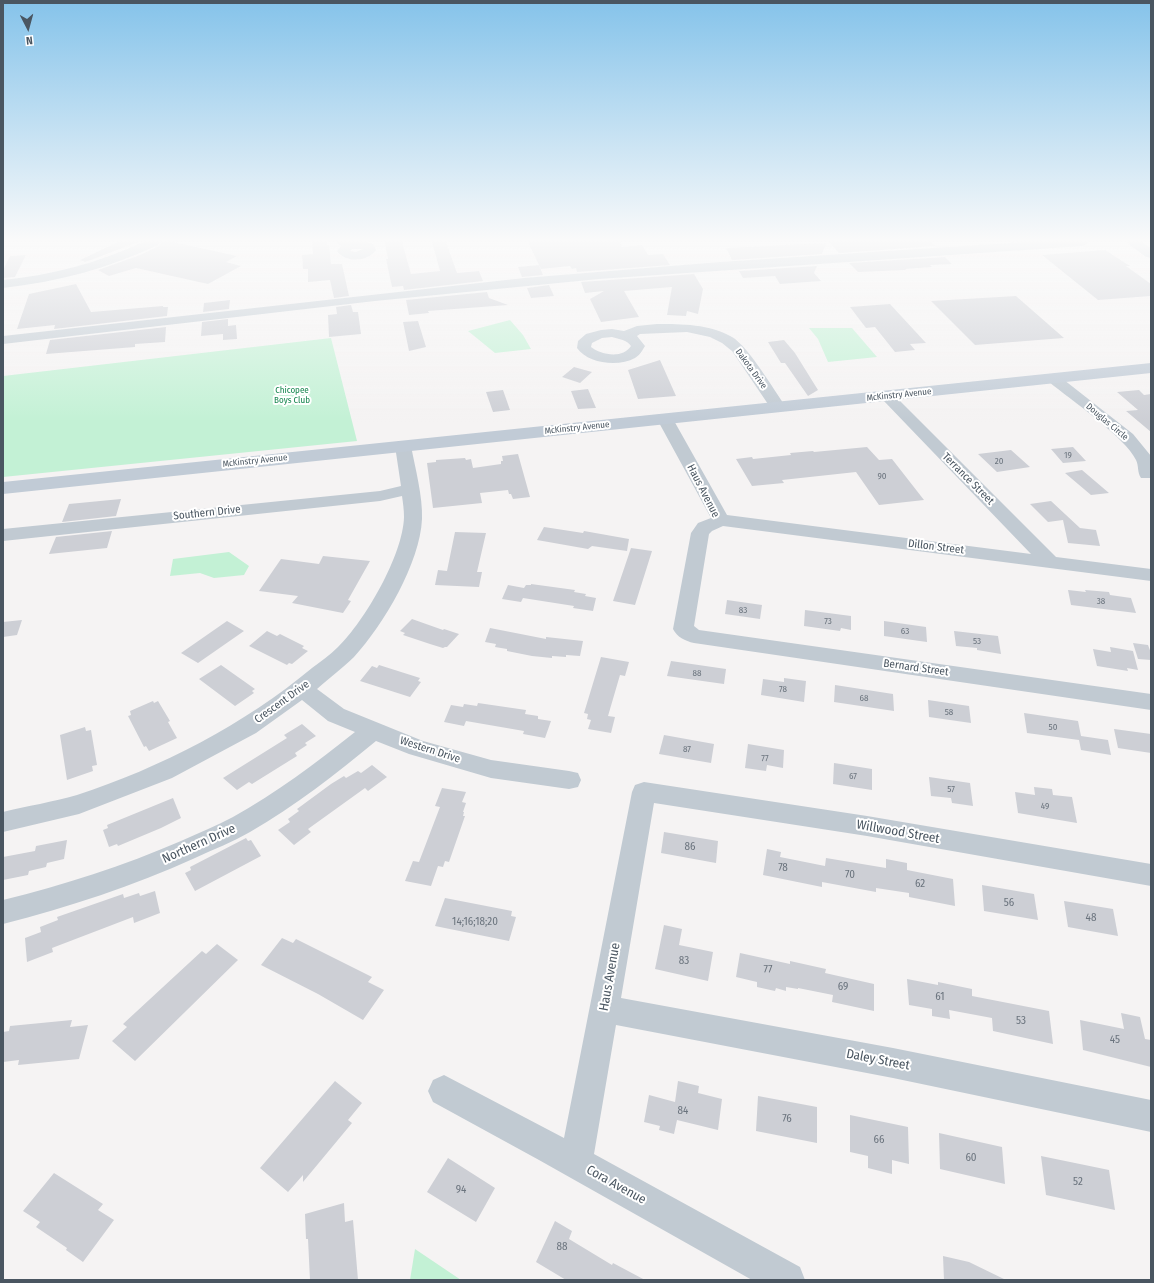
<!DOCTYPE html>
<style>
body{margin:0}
#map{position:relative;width:1154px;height:1283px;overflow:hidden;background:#f5f3f3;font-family:"Fira Sans Condensed",sans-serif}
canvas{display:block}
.frame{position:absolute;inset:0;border:4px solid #4a5661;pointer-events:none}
.north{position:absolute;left:8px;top:8px;width:40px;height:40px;-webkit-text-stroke:3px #fff;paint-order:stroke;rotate:174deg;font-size:11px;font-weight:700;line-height:16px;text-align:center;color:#4a5661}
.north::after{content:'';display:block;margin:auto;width:14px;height:18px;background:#4a5661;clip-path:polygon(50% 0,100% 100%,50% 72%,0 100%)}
</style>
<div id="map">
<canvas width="1154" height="1283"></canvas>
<div class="frame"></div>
<div class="north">N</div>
</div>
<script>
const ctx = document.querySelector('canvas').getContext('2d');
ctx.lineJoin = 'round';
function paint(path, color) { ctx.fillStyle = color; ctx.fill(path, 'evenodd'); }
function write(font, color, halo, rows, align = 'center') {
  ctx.font = font + ' "Fira Sans Condensed",sans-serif'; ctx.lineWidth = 4; ctx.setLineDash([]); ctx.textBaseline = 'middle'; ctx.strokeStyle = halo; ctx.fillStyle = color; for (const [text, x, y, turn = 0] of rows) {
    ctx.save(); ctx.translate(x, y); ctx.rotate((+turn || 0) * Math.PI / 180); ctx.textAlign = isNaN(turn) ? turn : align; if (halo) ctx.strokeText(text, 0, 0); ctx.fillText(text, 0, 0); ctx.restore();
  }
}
paint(new Path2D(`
 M510 320 523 335 531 349 495 353 468 331Z
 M809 328H852L877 357 828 362 818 339Z
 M331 338 357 441 3 477V376Z
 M229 552 249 566 244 575 214 578 200 573 170 576 173 559Z
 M415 1249 461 1280H410Z`), '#c3f1d5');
paint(new Path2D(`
 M118 242H138L91 260 85 262 80 260Z
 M161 242H173L237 256 226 262 241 266 208 284 136 268 109 276 98 270 140 255 159 246Z
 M312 242H327V245H329L331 264H342L349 296 334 298 330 280 308 282V269H303L302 255 313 254Z
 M386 242H402L411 274 440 271 432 242H446L457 273 479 271 483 281 404 290 403 286 392 287 386 259H388L385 244Z
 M528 242H620L622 247 642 245 648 255 663 254 670 265 577 272 576 268 572 269 570 266 541 269Z
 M829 242H931L935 246 839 253Z
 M826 243 822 254 732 260 726 248Z
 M1105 250 1130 266H1126L1151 284V296L1098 300 1042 255Z
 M26 255 15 277 3 278V270L10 256Z
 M945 257 952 264 930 265 932 267 905 269 906 270 858 272 849 263Z
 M539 265 543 275 522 277 518 267Z
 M817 266 814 273 821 281 780 284 775 276 743 278 739 271Z
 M694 274 703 289 698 314 687 311 686 316 667 315 672 287 624 291 639 317 601 322 590 299 604 291 585 293 581 282Z
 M76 284 91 312 163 306V307H168L167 316 54 329 55 325 17 329 29 294Z
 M549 285 554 296 531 298 527 288Z
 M487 292 489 298 508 305 428 311 429 313 409 315 406 300Z
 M1016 296 1064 338 975 345 931 301Z
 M230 300 229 309 203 312 204 303Z
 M890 304 926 343 910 344 915 350 895 352 875 327 866 328 850 307Z
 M351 305 353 312H358L361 334 329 337 328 315 337 314 336 307Z
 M228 319V326L236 325 237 339 223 340V334L201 336 202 322Z
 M418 321 426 347 409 351 403 322Z
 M166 327 165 342 135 344V347L46 354 50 340Z
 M784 340 795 353 818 390 808 396 785 363H781L768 342Z
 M660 360 676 396 638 399 628 370Z
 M574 367 592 372 580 383 562 377Z
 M588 389 596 408 578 409 571 391Z
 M503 390 510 410 493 412 486 392Z
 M1139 390 1144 395 1151 394V432L1126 411 1138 410 1117 392Z
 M867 447 879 460 892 459 924 500 879 505 856 472 782 480 784 483 752 486 736 459 752 457 753 459 791 455 790 453 813 451 814 452Z
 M1073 447 1086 461 1063 463 1051 449Z
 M1011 450 1030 467 997 472 978 454Z
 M518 454 530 497 513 499 511 494H509L508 490 480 493 482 503 433 508 427 463 436 462V460L465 458 466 460 471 459 473 468 501 464V461H503L502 456Z
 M1082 470 1109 493 1091 495 1065 473Z
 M121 499 116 516 62 522 69 504Z
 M1051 501 1080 528 1096 530 1100 546 1068 543 1063 520 1048 522 1030 504Z
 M544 527 583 533 584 531 629 539 627 551 592 546 588 549 537 540Z
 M112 531 107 548 49 554 56 537Z
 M455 532 486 533 477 572H482L479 587 435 585 438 570 447 571Z
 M631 548 652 551 635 605 613 601Z
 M323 556 370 561 348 600 351 601 343 613 292 603 298 596 259 591 281 559 319 564Z
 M531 584 575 590 574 592 586 594 585 596 596 598 593 611 573 608 574 606 523 598 521 602 502 599 508 585 524 588 526 585H531Z
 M1068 590 1086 592 1085 590 1109 592 1110 595 1131 598 1136 613 1071 605Z
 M727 600 762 605 760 619 725 614Z
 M805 610 851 616V630L841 628 840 631 804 626Z
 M412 619 443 630 444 629 459 634 447 647H445L443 648 430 644 403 635 405 633 400 631Z
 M22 620 17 635 3 637V622Z
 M227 621 244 631 198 663 181 653Z
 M884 621 926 627 927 642 884 636Z
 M490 628 546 639V637L583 641 580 656 566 655V657L552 656V658L532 656 507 651V649L495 647 496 644 485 642Z
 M267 631 277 636 280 634 304 646 302 648 308 651 292 664 289 663 287 665 249 646Z
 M954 631 998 636 1001 654 977 650V648L956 646Z
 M1133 643 1148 645 1151 653V660L1138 659Z
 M1110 647 1133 651 1138 670 1127 668 1128 671 1097 666 1093 649 1111 652Z
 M601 657 629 662 625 676 620 675 608 716 615 717 611 733 588 729 591 720 587 719 588 714 584 713Z
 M671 661 726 669 724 684 667 676Z
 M221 665 255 689 252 691 254 693 235 706 199 679Z
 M379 665 420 678 418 681 421 682 410 697 360 681 372 666 377 668Z
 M784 678 806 681 804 702 761 695 763 679 784 682Z
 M835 685 893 694 894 711 834 702Z
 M928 700 969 706 971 723 929 717Z
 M153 701 154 703 158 701 170 721 168 722 177 738 149 751 146 746 144 747 128 716 131 715 130 711Z
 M478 703 526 710 525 714 538 716V719L551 721 545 738 523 734 524 731 466 721 464 726 444 722 451 705 463 707 464 704 477 706Z
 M1024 713 1078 721 1081 736 1108 740 1111 755 1081 750 1079 740 1027 733Z
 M302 724 316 736 305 743 307 745 295 753 297 756 252 784 249 782 237 790 223 778 287 738 284 735Z
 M85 727 86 731 91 730 97 765 92 766 93 771 67 780 60 735Z
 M1114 729 1151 734V753L1118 748Z
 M664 735 714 744 711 763 659 754Z
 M748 744 784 750 783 768 767 765 766 771 745 768Z
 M834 763 872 769V790L833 784Z
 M372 765 387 777 368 791 365 788 308 829 311 832 294 845 278 830 290 822 288 819 299 811 297 809 331 784 344 776 346 778 358 771 361 773Z
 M929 777 970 783 973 806 952 803 951 798 931 796Z
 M1034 787 1052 789 1053 795 1072 797 1077 823 1018 813 1015 792 1035 795Z
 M442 788 466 792 462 802 466 803 463 812H464L463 816H465L449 862 445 861 443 867 438 866 431 886 405 881 413 861 419 862 440 807 435 806Z
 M173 798 181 818 161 828 118 846 117 844 109 847 103 830 108 828 107 825Z
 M664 832 718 841 716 863 661 853Z
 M246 838 248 841 251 840 261 856 195 891 185 873 191 870 190 867Z
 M67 840 64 859 47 863 46 867 29 871 28 875 3 880V857L35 851 36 846Z
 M767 849 781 852 780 857 825 866 826 858 886 868V859L907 863V870L953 879 955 906 909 897V893L876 888V892L822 882V887L763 875Z
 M982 885 1034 894 1038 920 984 911Z
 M155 891 160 913 134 923 133 917 52 948 53 952 27 962 25 938 41 932 40 927 58 920 57 917 123 894 124 898 139 893 140 896Z
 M445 898 512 911 511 916 516 917 509 941 435 926Z
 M1064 901 1113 909 1118 936 1068 927Z
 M664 925 682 929 679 945 713 952 708 981 655 969Z
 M282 938 293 943 296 939 372 977 368 982 384 990 363 1020 318 994 261 965Z
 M217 944 238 960 135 1061 112 1041 127 1027 123 1024 202 951 206 954Z
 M740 953 790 964V961L826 969 825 973 874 984V1011L832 1002 833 995 798 988V989L786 987V991L776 988 775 991 757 987V982L736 977Z
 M907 979 938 985V982L972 989V996L1049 1011 1053 1044 993 1031 992 1018 949 1010 950 1019 932 1016V1009L909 1005Z
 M1121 1013 1140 1017 1145 1039 1151 1040V1067L1083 1050 1080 1020 1124 1029Z
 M72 1020 70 1027 88 1025 79 1059 18 1065 19 1060 3 1062V1032L9 1031 10 1026Z
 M335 1081 362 1103 348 1120 352 1123 303 1182V1175L288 1192 260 1168Z
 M678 1081 699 1086 698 1093 722 1099 718 1130 677 1120 674 1134 659 1130 660 1126 644 1122 649 1095 675 1102Z
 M758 1096 817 1107V1143L756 1131Z
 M850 1115 908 1127 909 1164 892 1160V1174L868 1168V1156L850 1152Z
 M939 1133 1002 1147 1005 1184 940 1169Z
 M1041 1156 1109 1170 1115 1210 1046 1195Z
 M448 1158 495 1188 476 1222 427 1192Z
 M54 1173 103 1204 98 1210 114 1220 83 1262 66 1250 67 1248 36 1227 40 1222 23 1211Z
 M344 1203 345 1222 353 1220 358 1280H310L308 1239H306L305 1214Z
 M555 1221 572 1231 569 1239 612 1265 613 1263 645 1280H566L536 1262Z
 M943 1256 969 1262 1006 1280H944Z`), '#cdcfd5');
paint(new Path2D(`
 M143 242H160L158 245C109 268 58 282 3 288V280C52 275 98 263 143 242Z
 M336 242H366L373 244 376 250C368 262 345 263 337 251L341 246ZM352 249H363L356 252 350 251Z
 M1025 242H1089L1083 246 599 279 375 301 3 344V336L524 278 720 262Z
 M657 324C682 324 710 324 732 337 748 346 774 390 786 407L784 410 778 412 772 410 732 351 722 343 710 337 687 332 640 334 637 336 645 346C642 351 640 355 635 358 619 367 588 364 577 348L578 341 586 334 601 330 612 329 624 331 637 326ZM612 337C619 339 627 340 631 346 623 359 601 355 591 347L592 343 602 338Z
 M1054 374 1059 376 1133 434 1151 456V478H1141C1137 472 1139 466 1136 460 1126 438 1070 399 1049 382L1046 379 1049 376Z
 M887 391 892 393 1056 557 1151 569V581L723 526 712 531 709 534 694 626 699 630 1151 694V710L694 643C685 641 677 637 673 629L691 533 698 523 711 518 657 419 659 416 665 414 671 416 673 419 727 515 1031 554 882 399 879 396 882 393Z
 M403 441 409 442 411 446C415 467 423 497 422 519 420 563 384 624 354 657 343 668 329 678 317 689L344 709 423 741 491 760 569 771 578 773 581 780 578 787 569 789 491 778 409 754 376 741C336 774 295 806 250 832 233 842 214 849 195 858 133 886 69 907 3 924V900C64 885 123 866 181 841 198 833 216 826 233 817 276 793 316 763 355 732L328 721 302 700 256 733 172 778 79 814 3 832V812C27 806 53 802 77 795 160 768 245 724 312 668 321 661 330 655 338 647 365 621 403 555 404 517 404 510 403 503 402 496L380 501 3 541V529L380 491 401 486 395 446 397 442Z
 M644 782 867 816 1151 864V886L867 836 654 803 621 998 893 1048 1151 1100V1132L893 1078 616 1025 594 1154 800 1267 805 1280H752L539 1160 433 1102 428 1091 433 1080 444 1075 564 1138 632 792 635 785Z`), '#c1cad2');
paint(new Path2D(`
 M1126 242H1141L1151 248V258L1146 257Z
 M1151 363V373L3 494V482Z`), '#c1cbd6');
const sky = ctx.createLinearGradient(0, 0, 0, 422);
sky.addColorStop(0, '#85c3ea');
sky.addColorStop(0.57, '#fafafa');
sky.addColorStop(1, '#fafafa00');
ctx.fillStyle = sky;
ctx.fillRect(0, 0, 1154, 422);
write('9px', '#4a5661', '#fff', [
 ["Dakota Drive",751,369,54],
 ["McKinstry Avenue",899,395,-6],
 ["Douglas Circle",1107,422,40],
 ["McKinstry Avenue",577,428,-6],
 ["McKinstry Avenue",255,461,-6]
]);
write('9px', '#17864f', '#fff', [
 ["Chicopee",292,390],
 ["Boys Club",292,400]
]);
write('9px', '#6b747e', null, [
 ["19",1068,455],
 ["20",999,461],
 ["90",882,476],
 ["38",1101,601],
 ["83",743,610],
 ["73",828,621],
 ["63",905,631],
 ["53",977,641],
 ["88",697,673],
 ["78",783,689],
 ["68",864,698],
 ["58",949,712],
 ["50",1053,727],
 ["87",687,749],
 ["77",765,758],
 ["67",853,776],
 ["57",951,789],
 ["49",1045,806]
]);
write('11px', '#4a5661', '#fff', [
 ["Terrance Street",968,479,45],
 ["Haus Avenue",703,491,63],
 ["Southern Drive",207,513,-6],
 ["Dillon Street",936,547,7],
 ["Bernard Street",916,668,8],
 ["Crescent Drive",282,702,-36],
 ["Western Drive",430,750,18]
]);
write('11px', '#6b747e', null, [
 ["86",690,847],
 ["78",783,868],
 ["70",850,875],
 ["62",920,884],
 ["56",1009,903],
 ["48",1091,918],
 ["14;16;18;20",475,922],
 ["83",684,961],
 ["77",768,970],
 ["69",843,987],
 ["61",940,997],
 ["53",1021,1021],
 ["45",1115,1040],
 ["84",683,1111],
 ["76",787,1119],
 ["66",879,1140],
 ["60",971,1158],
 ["52",1078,1182],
 ["94",461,1190],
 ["88",562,1247]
]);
write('13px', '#4a5661', '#fff', [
 ["Willwood Street",898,832,10],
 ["Northern Drive",199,844,-24],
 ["Haus Avenue",610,977,-80],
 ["Daley Street",878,1060,11],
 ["Cora Avenue",616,1185,29]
]);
</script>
